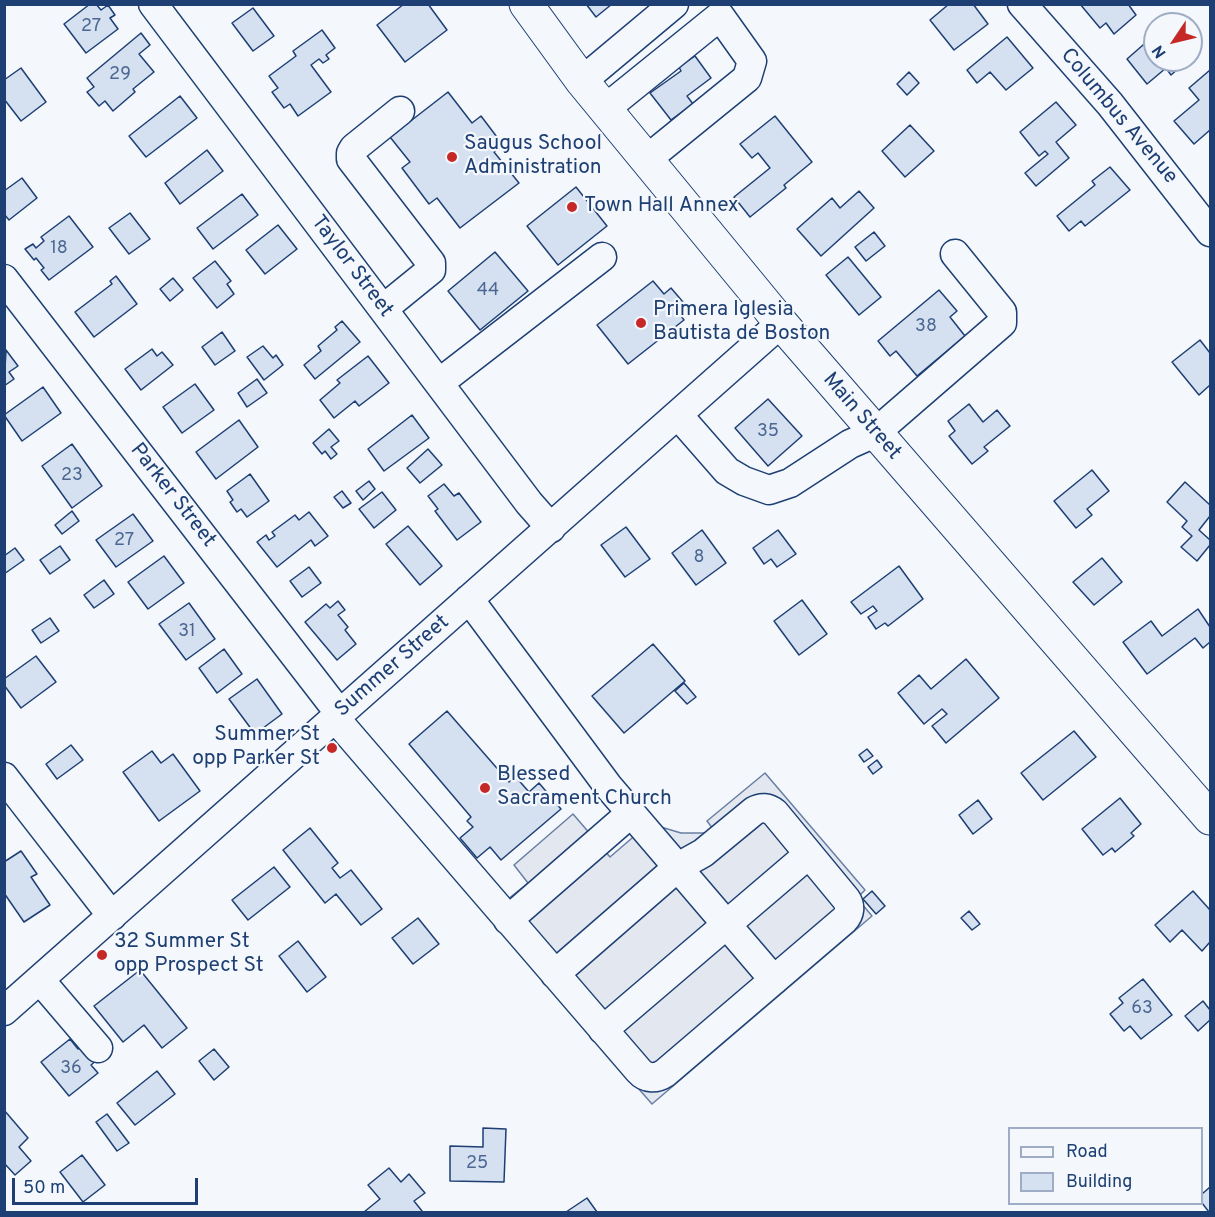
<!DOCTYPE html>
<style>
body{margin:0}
#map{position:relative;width:1215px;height:1217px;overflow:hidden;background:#f4f7fb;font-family:Overpass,sans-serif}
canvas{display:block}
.frame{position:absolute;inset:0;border:6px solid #1d3f73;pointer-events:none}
.legend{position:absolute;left:1008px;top:1127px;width:195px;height:78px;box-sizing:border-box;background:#f4f7fb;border:2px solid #9eadc5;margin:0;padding:8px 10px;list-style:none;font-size:18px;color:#1d3f73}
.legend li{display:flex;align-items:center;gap:12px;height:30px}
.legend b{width:30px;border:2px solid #9eadc5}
.north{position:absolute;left:1143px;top:12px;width:60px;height:60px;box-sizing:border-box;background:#f4f7fb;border:2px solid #9eadc5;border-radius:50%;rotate:235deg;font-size:16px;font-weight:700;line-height:24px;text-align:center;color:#1d3f73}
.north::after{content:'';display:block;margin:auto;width:21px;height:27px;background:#c62828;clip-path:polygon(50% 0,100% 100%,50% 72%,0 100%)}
.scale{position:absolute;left:12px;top:1178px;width:186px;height:27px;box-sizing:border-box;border:3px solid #1d3f73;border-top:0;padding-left:8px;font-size:18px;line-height:21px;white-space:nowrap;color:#1d3f73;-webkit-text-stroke:4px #f4f7fb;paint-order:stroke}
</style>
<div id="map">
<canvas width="1215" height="1217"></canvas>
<div class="frame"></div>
<ul class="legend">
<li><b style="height:8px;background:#f4f7fb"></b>Road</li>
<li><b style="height:16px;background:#d5e0f0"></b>Building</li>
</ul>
<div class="north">N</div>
<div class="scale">50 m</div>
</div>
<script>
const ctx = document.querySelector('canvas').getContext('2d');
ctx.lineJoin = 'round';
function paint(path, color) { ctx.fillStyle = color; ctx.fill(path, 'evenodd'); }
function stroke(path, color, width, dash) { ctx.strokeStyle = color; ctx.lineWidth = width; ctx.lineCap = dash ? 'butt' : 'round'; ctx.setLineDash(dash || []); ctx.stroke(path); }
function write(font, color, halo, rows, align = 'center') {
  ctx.font = font + ' Overpass,sans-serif'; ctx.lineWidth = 4.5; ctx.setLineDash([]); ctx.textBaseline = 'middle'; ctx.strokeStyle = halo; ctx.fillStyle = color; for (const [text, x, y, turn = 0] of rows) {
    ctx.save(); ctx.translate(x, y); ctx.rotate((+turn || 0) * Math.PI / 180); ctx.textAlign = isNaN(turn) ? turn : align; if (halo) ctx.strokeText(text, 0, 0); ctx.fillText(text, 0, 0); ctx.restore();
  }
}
const parking = new Path2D(`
 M765 773 865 890 857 898 872 916 652 1104 487 916 528 883 514 865 573 814 610 857 653 820 661 827 681 833H708L713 829 707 821Z`);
paint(parking, '#e3e8f0');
stroke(parking, '#687fa3', 1.5);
const building = new Path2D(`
 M90 4H96L101 10 108 5 115 15 110 18 118 29 86 53 64 24Z
 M404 4H428L447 30 405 62 377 25Z
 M586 4H612L596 17Z
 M949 4H973L988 24 954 50 930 20Z
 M1080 4H1128L1136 15 1114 34 1106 23 1100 28Z
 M253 8 274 36 253 51 232 23Z
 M1155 26V60H1188L1171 75 1166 68 1147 84 1127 59 1151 38 1147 33Z
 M322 30 335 48 326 55 329 59 323 63 319 59 311 65 331 92 298 116 290 104 284 108 272 92 278 88 269 76 296 56 293 51Z
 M141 33 150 45 139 54 154 72 133 89 135 92 113 111 105 101 99 106 87 92 94 87 87 78Z
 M1007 37 1033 68 1006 90 990 72 977 83 967 70Z
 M695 56 711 78 687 96 693 104 671 120 650 93 681 71 679 67Z
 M21 68 46 102 21 121 4 99V80Z
 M1210 70V130L1194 144 1174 121 1199 100 1189 88Z
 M909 72 919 83 907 95 897 84Z
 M448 92 472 123 481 116 503 145 494 152 519 183 460 228 437 198 429 204 402 168 410 162 390 137Z
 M180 96 197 118 146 157 129 136Z
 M1056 102 1076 125 1056 142 1069 158 1036 186 1025 173 1048 154 1045 151 1039 156 1020 132Z
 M775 116 812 162 784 185 786 188 750 217 734 197 770 168 758 153 752 158 740 144Z
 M910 125 934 151 905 177 882 151Z
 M207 150 223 171 180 204 165 183Z
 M1110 167 1130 190 1085 226 1081 221 1069 231 1057 216 1095 185 1092 181Z
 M22 178 37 198 9 220 4 214V191Z
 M576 187 607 226 558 265 527 226Z
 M859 191 874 208 821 256 797 229 832 198 840 208Z
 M242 194 258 215 213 249 197 228Z
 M130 213 150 239 129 254 109 228Z
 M69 216 93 247 49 280 41 270 44 268 36 258 34 260 25 249 33 244 36 248 44 241 41 237Z
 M278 225 297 249 265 274 246 250Z
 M874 232 885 246 866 261 855 247Z
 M495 252 528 291 480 330 448 291Z
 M848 257 881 297 859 315 826 275Z
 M215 261 231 281 227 284 234 294 217 308 193 278Z
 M116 276 137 304 94 337 75 312 112 284 110 281Z
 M173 278 183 290 170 301 160 289Z
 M653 281 664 294 671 288 683 302 675 308 684 320 628 364 597 325Z
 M939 290 957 311 950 317 965 336 917 376 896 351 890 356 878 341Z
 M342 321 360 342 315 379 304 365 321 351 318 346 337 330 335 327Z
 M222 332 235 351 215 365 202 347Z
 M1200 340 1210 353V385L1199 395 1172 362Z
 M263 346 273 358 276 355 283 365 264 380 247 357Z
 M152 349 157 356 162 352 173 365 141 390 125 369Z
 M6 350 18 366 9 372 14 379 4 386Z
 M368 356 389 383 359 406 355 401 334 418 320 400 340 383 337 380Z
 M257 379 267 393 247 407 238 393Z
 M195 384 214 410 182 433 163 407Z
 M43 387 61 413 22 441 4 415Z
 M768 399 802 436 768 466 735 428Z
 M969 404 983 422 997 410 1010 426 984 447 988 451 972 464 949 436 955 431 948 421Z
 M412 415 429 438 384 471 368 449Z
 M239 420 258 447 216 479 196 452Z
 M329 429 339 441 331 447 337 454 331 459 325 451 322 454 313 443Z
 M72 444 102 486 72 508 42 466Z
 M428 449 442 465 420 483 407 468Z
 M1092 470 1109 491 1087 509 1092 515 1076 528 1054 501Z
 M250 474 269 501 247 517 241 509 237 512 230 502 233 500 227 491Z
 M369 481 375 489 363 500 356 491Z
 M1185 482 1210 505V516L1199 530 1210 540V545L1197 561 1181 547 1192 536 1182 527 1187 521 1167 502Z
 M444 484 454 496 459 493 481 522 457 540 435 511 438 509 428 496Z
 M342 491 351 503 343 508 334 497Z
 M382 492 396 510 374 528 359 509Z
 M72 511 79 521 62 534 55 525Z
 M309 512 328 536 315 546 311 540 277 567 257 542 266 535 269 540 275 536 272 532 295 515 299 520Z
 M133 514 153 541 116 567 96 540Z
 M408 526 442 566 420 585 386 544Z
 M626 527 650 559 625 577 601 545Z
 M702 530 726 563 696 585 672 553Z
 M778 530 796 554 777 567 771 559 764 564 753 548Z
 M60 546 70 560 50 574 40 560Z
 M15 548 24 560 4 574V556Z
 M164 556 184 583 148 609 128 582Z
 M1102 558 1122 582 1094 605 1073 582Z
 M899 566 923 599 888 626 885 623 876 629 868 617 877 611 873 606 861 614 851 602Z
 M309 567 321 583 302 597 290 581Z
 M104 580 114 594 94 608 84 595Z
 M802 600 827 634 799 655 774 621Z
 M338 601 345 610 338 615 348 627 345 630 356 644 337 660 305 622 326 604 330 608Z
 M189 603 215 639 186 660 159 624Z
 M1198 609 1210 627V642L1203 648 1195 638 1147 674 1123 642 1151 621 1162 636Z
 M50 618 59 631 41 643 32 630Z
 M653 644 685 681 624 733 592 696Z
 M224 649 242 674 217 693 199 668Z
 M36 656 56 682 21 708 4 685V679Z
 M966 659 999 698 946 743 932 726 947 714 942 709 924 724 898 693 919 675 931 689Z
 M257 679 282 714 255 734 229 699Z
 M684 683 696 697 687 704 675 691Z
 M447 711 509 782 515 776 529 792 539 783 561 809 501 860 490 847 477 858 460 838 473 827 467 821 471 817 409 744Z
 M1074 731 1096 757 1043 800 1021 773Z
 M71 745 83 760 57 779 46 764Z
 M867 749 873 756 864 762 859 755Z
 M152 751 161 763 173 754 200 791 159 821 123 772Z
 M877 760 882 767 873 774 868 767Z
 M1120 798 1141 824 1131 833 1134 836 1115 852 1112 848 1103 855 1082 829Z
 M978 800 992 819 973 834 959 815Z
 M310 828 338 863 332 868 340 878 351 870 382 909 361 925 336 894 325 903 283 850Z
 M21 851 37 874 31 877 50 905 24 922 4 893V862Z
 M274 867 290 887 248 920 232 900Z
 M872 891 885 906 876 914 863 899Z
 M1193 891 1210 910V942L1202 951 1182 930 1170 942 1155 925Z
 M969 911 980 924 972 930 961 918Z
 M418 918 439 944 413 964 392 938Z
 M298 941 326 977 307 992 279 956Z
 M140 970 187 1028 162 1048 144 1025 123 1042 94 1006Z
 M1143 979 1172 1015 1141 1039 1130 1026 1124 1031 1110 1014 1123 1003 1119 998Z
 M1203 1001 1210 1010V1020L1198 1031 1185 1016Z
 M70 1039 78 1049 86 1042 98 1059 91 1065 98 1073 69 1096 41 1062Z
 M214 1049 229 1067 214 1080 199 1061Z
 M157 1071 175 1094 135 1125 117 1103Z
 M4 1110 28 1138 19 1147 31 1161 15 1175 4 1163Z
 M107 1114 129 1143 117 1151 96 1122Z
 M483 1128 506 1129 504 1182 450 1181V1146L483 1147Z
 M82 1155 105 1185 83 1202 60 1172Z
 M389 1168 401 1182 409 1174 425 1193 414 1201 422 1211 421 1212H364L380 1199 368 1185Z
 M1210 1187V1212H1209L1202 1203V1194Z
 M587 1198 597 1212H566Z`);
paint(building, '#d5e0f0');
stroke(building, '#1d3f73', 1.5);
const minor = new Path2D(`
 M153 4 529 503 551 528
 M1022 4 1110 104 1210 232
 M582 81 674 4
 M605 109 720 16 752 61 747 78 646 160
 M4 279 340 714
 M383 309 431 270V263L351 159V153L354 148 400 111
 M439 383 602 257
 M678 415 727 471 744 481 769 490 790 483 850 444 875 433 1002 323V312L955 254
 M469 599 608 786 774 980
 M335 718 639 1071C646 1079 656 1079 665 1073L844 920C850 914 851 906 846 899L775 813C768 807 761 807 754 811L703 853 678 867 555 974
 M4 777 112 916
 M508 920 631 813
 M40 980 98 1048
 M4 1011 781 323
 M603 1030 809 854`);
const major = new Path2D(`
 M526 4 582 81 781 323 1210 818`);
stroke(minor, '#1d3f73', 31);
stroke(major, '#1d3f73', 35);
stroke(minor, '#f4f7fb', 28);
stroke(major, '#f4f7fb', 33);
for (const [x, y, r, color] of [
 [452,157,6,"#c62828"],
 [572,207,6,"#c62828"],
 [641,323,6,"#c62828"],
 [332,748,6,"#c62828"],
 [485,788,6,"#c62828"],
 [102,955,6,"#c62828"]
]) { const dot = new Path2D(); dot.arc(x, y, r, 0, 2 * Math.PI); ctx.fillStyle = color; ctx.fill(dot); stroke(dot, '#f4f7fb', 2); }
write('18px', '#4b6792', null, [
 ["27",91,27],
 ["29",120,75],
 ["18",59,249],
 ["44",488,291],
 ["38",926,327],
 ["35",768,432],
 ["23",72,476],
 ["27",124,541],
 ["8",699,558],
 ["31",187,632],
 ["63",1142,1009],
 ["36",71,1069],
 ["25",477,1164]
]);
write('21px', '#1d3f73', '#f4f7fb', [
 ["Columbus Avenue",1118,117,50],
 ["Taylor Street",351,267,53],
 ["Main Street",861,417,49],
 ["Parker Street",172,496,52],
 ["Summer Street",393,667,-41]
]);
write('21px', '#1d3f73', '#f4f7fb', [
 ["Saugus School",464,145],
 ["Administration",464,169],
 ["Town Hall Annex",584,207],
 ["Primera Iglesia",653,311],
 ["Bautista de Boston",653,335],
 ["Summer St",320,736,"right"],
 ["opp Parker St",320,760,"right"],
 ["Blessed",497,776],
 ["Sacrament Church",497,800],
 ["32 Summer St",114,943],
 ["opp Prospect St",114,967]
], 'left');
</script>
